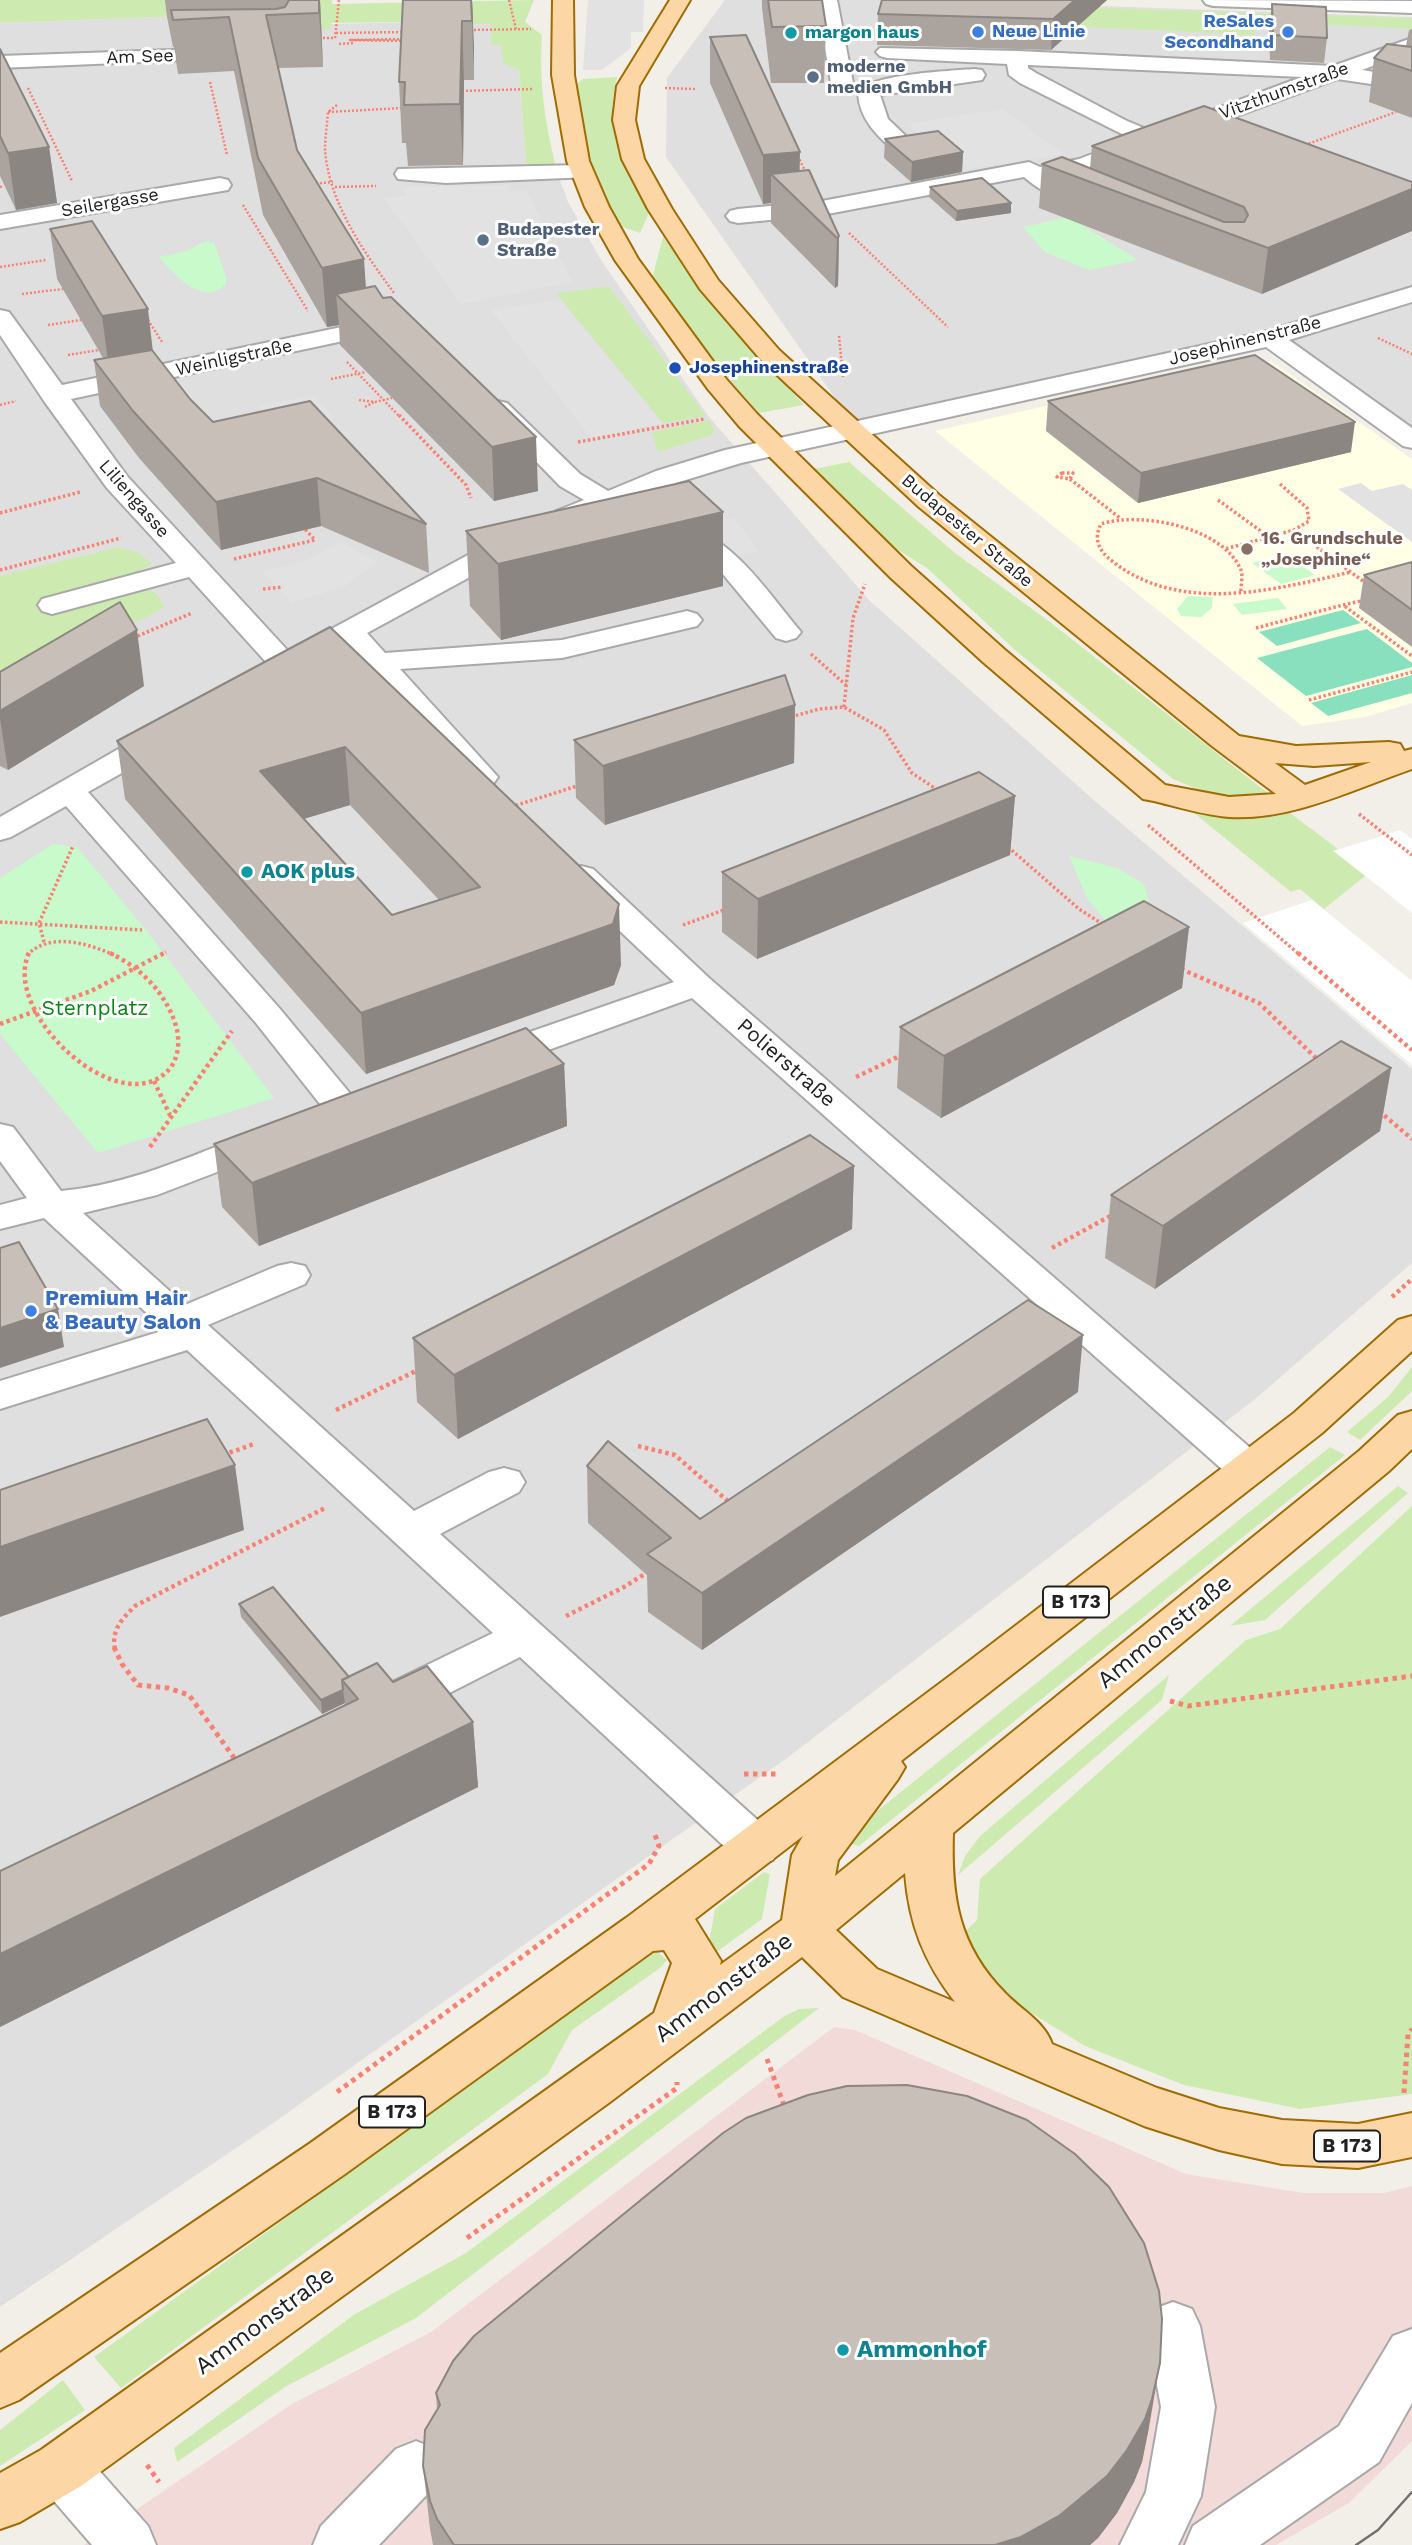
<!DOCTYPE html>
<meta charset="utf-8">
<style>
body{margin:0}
canvas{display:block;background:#f2efe9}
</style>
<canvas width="1412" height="2545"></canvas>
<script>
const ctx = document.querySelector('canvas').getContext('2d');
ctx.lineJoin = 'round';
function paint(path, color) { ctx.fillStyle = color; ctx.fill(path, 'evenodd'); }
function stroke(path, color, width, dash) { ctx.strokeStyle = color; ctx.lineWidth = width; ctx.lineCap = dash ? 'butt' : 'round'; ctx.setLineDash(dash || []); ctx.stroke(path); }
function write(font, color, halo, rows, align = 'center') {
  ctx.font = font + ' "Work Sans",sans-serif'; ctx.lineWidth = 6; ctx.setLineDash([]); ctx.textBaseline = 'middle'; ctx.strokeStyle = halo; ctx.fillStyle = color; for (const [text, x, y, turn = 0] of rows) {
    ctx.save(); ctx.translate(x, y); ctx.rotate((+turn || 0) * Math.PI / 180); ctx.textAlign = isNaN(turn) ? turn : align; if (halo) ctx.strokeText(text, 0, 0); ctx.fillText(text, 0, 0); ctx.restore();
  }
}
paint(new Path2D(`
 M725 0H933L1412 17V439L1276 339 856 428 666 157 667 78Z
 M321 11 322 29 330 24 463 21 464 24H491L501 45 519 70 526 162 557 172 568 202 601 260 709 417 870 601 1096 802 1412 1069V1263L1254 1400 787 1758 266 2128 0 2307V23Z`), '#e0dfdf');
paint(new Path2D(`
 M834 2027 855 2030 1186 2174 1303 2193H1384L1412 2186V2441L1349 2503 1276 2545H84L292 2404 431 2332Z`), '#f2dad9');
paint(new Path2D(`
 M1252 359 1271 361 1412 459V703L1365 717 1302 726 935 431Z`), '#ffffe5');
paint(new Path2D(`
 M0 0H332V4L534 0 525 22 542 35C539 87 545 121 557 172L536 173 526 162 519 70 503 63 501 45H491V24H464L463 21 331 23 330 29 322 30 320 11 0 23Z
 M899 1 1412 18V29L1256 21 1254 35 1043 25Z
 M617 77C603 134 622 165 649 213L640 233 619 226 587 158 574 86 583 79Z
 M663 237 726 319 804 405 759 413 699 345 652 279Z
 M603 287 610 288 706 416 663 423 556 293Z
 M709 420 715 431 710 436 658 452 652 432Z
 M849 462 955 553 1050 622 1270 795 1232 797 1206 793 1173 779 1015 650 927 568 879 538 814 469Z
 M118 547 137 552 152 564 136 573 102 585C126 586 155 580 164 607L143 619 110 630 0 712V576Z
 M1194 813 1243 817 1290 813 1338 849 1333 851 1365 876 1324 909 1300 889 1291 892Z
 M1412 1367V1391L1360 1440 1347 1432 1388 1397Z
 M1330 1447 1345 1455 859 1846 848 1843 866 1820Z
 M1398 1486 1408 1493 1265 1620 1230 1626Z
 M1412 1506V2094L1300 2109 1184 2085 1085 2046 997 1992 962 1934 977 1920 980 1879 1246 1640 1280 1629Z
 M1169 1675 1162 1700 958 1875 965 1856 980 1836Z
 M764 1872 770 1874 762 1919 711 1956 707 1954 715 1909Z
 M657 1952 667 1960 660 1968 572 2030 548 2074 121 2388 94 2357 649 1955Z
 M819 2008 416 2318 285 2387 177 2462 174 2448 355 2314 466 2253 783 2017 799 2009Z
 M63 2380 85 2410 0 2466V2430Z`), '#cdebb0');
paint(new Path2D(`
 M1069 217 1138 260 1089 270 1045 252 1023 227Z
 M206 241 214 243 226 276V284C203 308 174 274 159 257L186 251Z
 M1286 554 1315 575 1281 584 1252 563Z
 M1188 596 1213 597 1212 608 1201 617 1181 616 1177 609Z
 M1278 598 1287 609 1242 615 1233 604Z
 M53 844 77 847 146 930 274 1098 98 1153 0 1034V878Z
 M1069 856 1117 868 1144 884 1154 923 1106 921 1088 900Z`), '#c8facc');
paint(new Path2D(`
 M1343 610 1361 623 1277 646 1259 632Z
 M1367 629 1412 663V667L1306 696 1257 658Z
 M1412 675V693L1328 716 1311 703Z`), '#88e0be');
paint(new Path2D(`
 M588 0H644L643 32H631V48L602 70H583Z
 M1003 109 1063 154 964 170 907 124Z
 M508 185 507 192 526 190 572 282 461 304 384 198 407 196 403 187Z
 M560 299 654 413 663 423 592 439 491 310Z
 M315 395 334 419 276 430 257 406Z
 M1361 483 1372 491 1403 484 1412 490V542L1338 489Z
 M734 517 759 551 725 559 680 532Z
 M341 542 377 562 345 586 291 603 263 572 309 559Z`), '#e2e2e2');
paint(new Path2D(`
 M1400 830 1412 839V913L1334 851Z
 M1312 900 1412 981V1065L1243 923Z`), '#fff');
const minor = new Path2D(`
 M817 0H837L853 83 850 88H834L831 83Z
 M1203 0 1412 1V13L1213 6 1206 4Z
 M1412 38V51L1362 70 1412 78V90L1337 79 1093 169 1053 178 1096 195 1100 200 1096 205C1074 211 1040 191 1024 177L822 215 738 223 730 221 726 216 730 211 738 209 822 201 1029 162 1040 167 1079 159 1132 139 1020 83 1009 75 1007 64 887 58 880 56 876 52 880 48 1018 51 1333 66ZM1028 65 1302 77 1153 132 1125 120 1036 73 1028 68Z
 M229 48 236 50 240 54 236 58 0 68V56Z
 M974 69 982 70 985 75 982 80 880 95 888 119 913 143 916 148 913 153H897C877 136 859 119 858 92 871 74 950 71 974 69Z
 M582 165 590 167 593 172 590 177 446 183 398 179 395 174 398 169Z
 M220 178 228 180 231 185 228 190 0 229V215Z
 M1412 287V302L1289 340 1412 428V448L1403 446 1266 347 741 463 676 483 627 502 635 510 631 516 621 518 604 512 566 525 556 523 552 517 556 511 584 500 560 486 485 409 489 403 498 401 507 403 580 474 608 491 656 471 725 450 1264 332Z
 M0 310 9 312 62 385 390 317 399 319 402 324 399 329 390 331 71 399 127 476 289 652 505 535 515 533 525 535 529 541 525 547 367 633 385 653 562 640 687 611 697 614 702 620 697 626 562 658 400 669 498 777 493 784 482 786 471 784 346 645C325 656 299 678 275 672L189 577 52 614 42 611 38 605 42 599 176 563 107 488 44 401 0 335Z
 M678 523C731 536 764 587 796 626L801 632 796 638 786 641 776 638 717 567 668 537 664 531 668 525Z
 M166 726 177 728 181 735 177 742 88 792 280 1009 357 1102 362 1110 357 1118 344 1121 331 1118 256 1023 66 806 11 837 0 840V817L155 728Z
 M581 866 593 869 709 978 1263 1459 1269 1469 1263 1479 1248 1483 1233 1479 692 998 504 1066 491 1069 478 1066 473 1058 478 1050 674 982 569 883 565 876 569 869Z
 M0 1124 13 1127 61 1191C128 1185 189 1157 251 1133L264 1130 277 1133 282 1141 277 1149 157 1195 83 1213 185 1305 277 1266 291 1263 305 1266 310 1275 305 1284 208 1325 414 1511 489 1472 504 1468 519 1472 525 1482 519 1492 440 1534 773 1834 779 1847 773 1860 756 1865 739 1860 520 1657 408 1714 392 1719 376 1714 370 1702 376 1690 493 1633 187 1350 0 1409V1381L165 1330 44 1218 0 1229V1205L27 1198 0 1161Z
 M1173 2302 1192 2309 1200 2326 1215 2407 1201 2496 1178 2545H1120L1146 2492 1161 2407 1146 2326 1154 2309Z
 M1412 2329V2403L1379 2462 1260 2545H1185L1193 2526 1339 2426 1393 2336Z
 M416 2441 436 2449 444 2467 436 2485 379 2545H313L321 2526 396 2449Z
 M61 2442 81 2450 148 2526 156 2545H92L41 2486 33 2468 41 2450Z`);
const major = new Path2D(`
 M553 0H573L574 75 589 161 609 207 638 259 726 379 757 414 911 566 1005 650 1165 785 1229 797 1276 794 1212 746 919 507 761 360 700 289 648 209 622 159 613 120 617 86 670 0H690L639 86 635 120 644 159 672 209 718 280 779 350 939 495 1239 736 1296 746 1389 742 1400 744 1404 751 1412 749V769C1354 789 1291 821 1229 817 1204 815 1178 807 1154 801L1143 799 983 662 891 578 739 426 708 389 615 260 585 207 567 161 552 75ZM1371 762 1305 785 1275 763 1314 766Z
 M1412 1316V1351L1322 1433 901 1761 905 1767 898 1779 838 1860 835 1876 1359 1451 1398 1415 1412 1411V1449L1389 1471 953 1833C951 1897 958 1945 1005 1993 1021 2010 1044 2021 1052 2044L1157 2088 1219 2108 1282 2120 1358 2124 1412 2113V2157L1358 2168 1282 2164 1219 2150 1144 2126 843 1997 802 1957 610 2102 81 2486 20 2522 0 2529V2473L41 2450 654 2013 672 1963 664 1950 653 1951 345 2174 19 2400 0 2408V2353L309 2144 626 1918 951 1675 1294 1413 1398 1320ZM803 1836 792 1855 782 1920 720 1965 721 1961 695 1919ZM905 1873C909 1924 924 1962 955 2002L877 1969 836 1930Z`);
stroke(minor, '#a9a9a9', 4);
stroke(major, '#a06b00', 4);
stroke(new Path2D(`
 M509 0 516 29
 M470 30 531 29
 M336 33 405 32
 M319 38H335L339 0
 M407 39 349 40 407 41
 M339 44 353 43
 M210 82 227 155
 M28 88 72 181
 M665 88 696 89
 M458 91 533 89
 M337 105 328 112C327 125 325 138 325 150 329 203 364 252 394 293
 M328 112 402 108
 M1305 145 1396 112
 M798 156 806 173
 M312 184 333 182
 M0 187 4 186
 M335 187 376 186
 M243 205 308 311
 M849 233 948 327
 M0 267 46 260
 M22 294 63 289
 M148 320 162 342
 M48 325 81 320
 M839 336 843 377
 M1378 338 1412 354
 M68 355 99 350
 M347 362 400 417
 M331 379 366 372
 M359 400 375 402 392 398
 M0 405 16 401
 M365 407 374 402`), '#fa8072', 2.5, [2, 2]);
stroke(new Path2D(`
 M399 415 466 485 471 498
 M578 442 704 419
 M1062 473H1073L1070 479 1057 477Z
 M1070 479 1120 518
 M1280 484 1307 508 1309 521 1294 530 1367 584
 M1218 500 1269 537 1225 549
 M0 513 80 492
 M1269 537 1294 530
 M234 559 315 540 304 528
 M0 570 121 538
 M263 589 283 587
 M1241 591C1241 584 1243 576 1241 570 1223 527 1140 511 1101 524 1093 539 1099 551 1112 561 1180 615 1274 590 1351 572
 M1365 600 1343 605 1412 656
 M1256 628 1343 605
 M133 638 192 613
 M811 654 846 685
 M1309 700 1412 672
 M844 707 853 618 865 584
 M791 717 819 709 844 707 884 730 912 773 939 791
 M511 807 580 785
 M1359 814 1412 855
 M1148 825 1300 955
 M1008 847 1079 909 1104 925
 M0 922 142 930
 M683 925 724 910
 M44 942 39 923 73 846
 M27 955C50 932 87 943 114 955
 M161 955 166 952`), '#fa8072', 3.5, [2.5, 2.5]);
stroke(new Path2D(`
 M29 953C0 1014 124 1127 171 1067 179 1055 180 1040 176 1026 166 993 141 968 110 953
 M1298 953 1412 1050
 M1181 969 1259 1003 1318 1060
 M0 1024 91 991 164 953
 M856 1077 902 1055
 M154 1081 170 1115
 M1379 1111 1412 1139
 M150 1147 232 1031
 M1052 1248 1112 1215
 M1392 1297 1412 1279
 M336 1410 420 1369
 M638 1446 675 1455 730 1503
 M223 1455 254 1444
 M566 1616 624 1587 651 1570
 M115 1649C111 1630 122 1619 135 1606L325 1508`), '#fa8072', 4.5, [3.5, 3.5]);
stroke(new Path2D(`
 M114 1647 122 1664 138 1685 168 1688 189 1695 237 1762
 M1170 1701 1188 1706 1412 1676
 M744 1774H777
 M767 2059 785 2108
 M337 2092 649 1864 659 1846 655 1835
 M1404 2093 1408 2034 1412 2029
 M467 2238 677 2088V2082
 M147 2465 159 2482`), '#fa8072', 5, [4.5, 4.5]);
paint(minor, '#fff');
paint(major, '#fcd6a4');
stroke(new Path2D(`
 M1356 2545 1378 2530 1412 2492`), '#707070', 2.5);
paint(new Path2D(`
 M165 0H320L323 67 278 68 297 150 366 288 383 298 538 491 494 501 340 345 339 325 327 327 263 215 234 71 178 74 174 47H173L167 17Z
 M472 0 474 80H464L463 165 408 166 406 143H402L399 82Z
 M762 0H822L826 26 824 83H771L762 8Z
 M882 0H1107L1051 50 877 45 878 14Z
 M1272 4 1327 38 1324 63 1270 60 1269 29Z
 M1412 29V118L1369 102 1374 58 1406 46 1409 30Z
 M710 37 800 171 839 236 838 286 835 288 771 223V203L763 204 710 83Z
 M0 49 49 147 57 203 16 210 0 176Z
 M885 139 963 152 962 172 911 182 884 158Z
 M1092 146 1412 182 1262 294 1039 208 1042 164 1090 168Z
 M930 187 1011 213 956 221 929 197Z
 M50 229 152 350 190 399 213 422 426 524 429 573 321 526 221 550 139 458 100 406 94 360 103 358 57 279Z
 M1048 401 1351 452 1138 503 1046 431Z
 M723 512V586L501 640 470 606 466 531Z
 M1412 562V647L1359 608 1364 575Z
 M330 627 621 965 614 985 366 1074 125 799 117 741ZM350 805 439 900 392 915 304 819Z
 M0 672 144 686 8 770 0 766Z
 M795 705 794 763 605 825 576 798 574 740Z
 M1015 796 1010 855 757 959 722 932V872Z
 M1189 927 1182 988 941 1118 897 1088 900 1027Z
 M564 1064 567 1126 259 1246 222 1207 214 1144Z
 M1391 1068 1380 1131 1155 1289 1105 1258 1111 1195Z
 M854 1166 852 1229 458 1439 417 1402 413 1338Z
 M1078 1392 702 1650 648 1612 647 1575 588 1523 587 1466 700 1519Z
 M239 1604 349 1677 393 1682 473 1722 478 1787 0 2027V1871L345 1705V1703L322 1714 241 1617Z
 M436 2393 1149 2427 1142 2462 1134 2482 1117 2513 1098 2538 1090 2545H433L430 2529 423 2466 437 2409Z`), '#aba49e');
paint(new Path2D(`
 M319 0H320L323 67 319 13Z
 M472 0 474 45V80L472 21Z
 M1075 0H1107L1051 50 1053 19Z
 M462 21 464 80 463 165 460 104Z
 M49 147 57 203 16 210 8 153Z
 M800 152 799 201 771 174V203L763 204V155Z
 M963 152 962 172 911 182 912 162Z
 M1412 189V231L1262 294 1268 248Z
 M1011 203V213L956 221 957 211Z
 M839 236 838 286 835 288 837 238Z
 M364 259 368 319 336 294 339 325 327 327 322 268Z
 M148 309 154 361 109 368 102 316Z
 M1355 422 1351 452 1138 503 1141 473Z
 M536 437 538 491 494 501 492 447Z
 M317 478 321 526 221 550 216 502Z
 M723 512V586L501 640 498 564Z
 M137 630 144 686 8 770 0 719V711Z
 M795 705 794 763 605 825 603 766Z
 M345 747 350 805 266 830 260 771Z
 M1015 796 1010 855 757 959 758 899Z
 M619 904 621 965 614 985 366 1074 361 1013Z
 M1189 927 1182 988 941 1118 944 1056Z
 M564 1064 567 1126 259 1246 252 1183Z
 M1391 1068 1380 1131 1155 1289 1163 1226Z
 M854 1166 852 1229 458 1439 454 1375Z
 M58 1309 64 1347 0 1368V1328Z
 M1083 1335 1078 1392 702 1650V1593Z
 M235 1465 244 1530 0 1617V1547Z
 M343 1690 345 1703 322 1714 321 1700Z
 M473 1722 478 1787 0 2027V1954Z
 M1160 2363 1149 2427 1142 2462 1134 2482 1117 2513 1098 2538 1090 2545H995Z`), '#8b8681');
const building = new Path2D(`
 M289 0H319V13L266 15 297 150 364 259 322 268 258 158 229 17 173 20 171 10 276 9 285 7Z
 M403 0H471L472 21H462L460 104 404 105 405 82H399Z
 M768 0H822L826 26 772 27Z
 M882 0H1075L1053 19 878 14Z
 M1272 4 1326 7 1327 38 1273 35Z
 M746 35 800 152 763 155 710 37Z
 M1387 44 1412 47V71L1374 58Z
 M0 49 49 147 8 153 0 136Z
 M1204 106 1412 182V189L1268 248 1042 164 1062 157 1224 222H1244L1248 215 1244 207 1092 146Z
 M938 131 963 152 912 162 885 139Z
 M809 170 839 236 837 238 771 174Z
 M982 178 1011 203 957 211 930 187Z
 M92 221 148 309 102 316 50 229Z
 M375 286 383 298 391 297 536 437 492 447 336 294Z
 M152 350 190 399 213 422 310 401 426 524 317 478 216 502 133 411 94 360Z
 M1255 355 1355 422 1141 473 1048 401Z
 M689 481 723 512 498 564 466 531Z
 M1412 562V610L1364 575Z
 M120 602 137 630 0 711V672Z
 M330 627 619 904 613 924 361 1013 117 741ZM345 747 480 887 392 915 260 771Z
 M785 675 795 705 603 766 574 740Z
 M979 772 1015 796 758 899 722 872Z
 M1144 901 1189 927 944 1056 900 1027Z
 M526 1028 564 1064 252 1183 214 1144Z
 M1341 1041 1391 1068 1163 1226 1111 1195Z
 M810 1135 854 1166 454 1375 413 1338Z
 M19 1242 58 1309 0 1328V1248Z
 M1028 1300 1083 1335 702 1593 647 1554 671 1538 587 1466 608 1441 700 1519Z
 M207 1419 235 1465 0 1547V1490Z
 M273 1587 349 1677 342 1680 343 1690 321 1700 239 1604Z
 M377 1663 393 1682 427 1666 473 1722 0 1954V1871L358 1699 342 1680Z
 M907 2085 967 2096 1027 2120 1075 2154 1109 2187 1144 2243 1159 2291 1162 2319 1160 2363 1152 2399 1145 2419 1127 2450 1107 2476 1059 2516 1021 2537 995 2545H454L437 2519 430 2501 423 2466 425 2430 440 2405 436 2393 453 2361 474 2336 723 2133 746 2118 808 2095 847 2086Z`);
paint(building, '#c7bfb8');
stroke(building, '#8b8681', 2);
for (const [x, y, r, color] of [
 [978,32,7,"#3f7fe0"],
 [1288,32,7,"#3f7fe0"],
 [791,33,7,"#0f9aa8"],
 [813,77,7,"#5c6f8a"],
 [483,240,7,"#5c6f8a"],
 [675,368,7,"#1a4fb4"],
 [1247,549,7,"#8d6e63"],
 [247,872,7,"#0f9aa8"],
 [31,1311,7,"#3f7fe0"],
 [843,2350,7,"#0f9aa8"]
]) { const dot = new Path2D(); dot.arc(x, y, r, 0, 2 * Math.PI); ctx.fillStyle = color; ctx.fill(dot); stroke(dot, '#fff', 2.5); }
write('bold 18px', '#366cbe', '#fff', [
 ["ReSales",1274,22],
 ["Secondhand",1274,43],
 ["Neue Linie",992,32,"left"]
], 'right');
write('bold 18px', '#0d838f', '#fff', [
 ["margon haus",805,33]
], 'left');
write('18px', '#222', '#fff', [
 ["Am See",140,57,-2],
 ["Vitzthumstraße",1284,91,-20],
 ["Seilergasse",110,203,-10],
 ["Josephinenstraße",1245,341,-14],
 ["Weinligstraße",234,358,-12],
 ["Liliengasse",134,499,49],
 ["Budapester Straße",967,531,40]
]);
write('bold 18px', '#4e5e75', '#fff', [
 ["moderne",827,67],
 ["medien GmbH",827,88],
 ["Budapester",497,230],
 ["Straße",497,251]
], 'left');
write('bold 18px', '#164399', '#fff', [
 ["Josephinenstraße",689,368]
], 'left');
write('bold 18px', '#785e54', '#fff', [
 ["16. Grundschule",1261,539],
 ["„Josephine“",1261,560]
], 'left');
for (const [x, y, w] of [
 [1076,1602,66],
 [392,2112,66],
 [1347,2146,66]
]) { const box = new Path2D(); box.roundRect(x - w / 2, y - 15.5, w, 31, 5); ctx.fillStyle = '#fff'; ctx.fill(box); stroke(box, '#222', 2); }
write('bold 19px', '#222', null, [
 ["B 173",1076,1602],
 ["B 173",392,2112],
 ["B 173",1347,2146]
]);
write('bold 21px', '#0d838f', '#fff', [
 ["AOK plus",261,872]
], 'left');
write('21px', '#0c8416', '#fff', [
 ["Sternplatz",95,1009]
]);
write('21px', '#222', '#fff', [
 ["Polierstraße",786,1063,41]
]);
write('bold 21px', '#366cbe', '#fff', [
 ["Premium Hair",45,1299],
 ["& Beauty Salon",45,1323]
], 'left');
write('24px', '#222', '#fff', [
 ["Ammonstraße",1165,1632,-39],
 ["Ammonstraße",724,1988,-37],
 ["Ammonstraße",265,2321,-36]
]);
write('bold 24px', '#0d838f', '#fff', [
 ["Ammonhof",857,2350]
], 'left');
</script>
